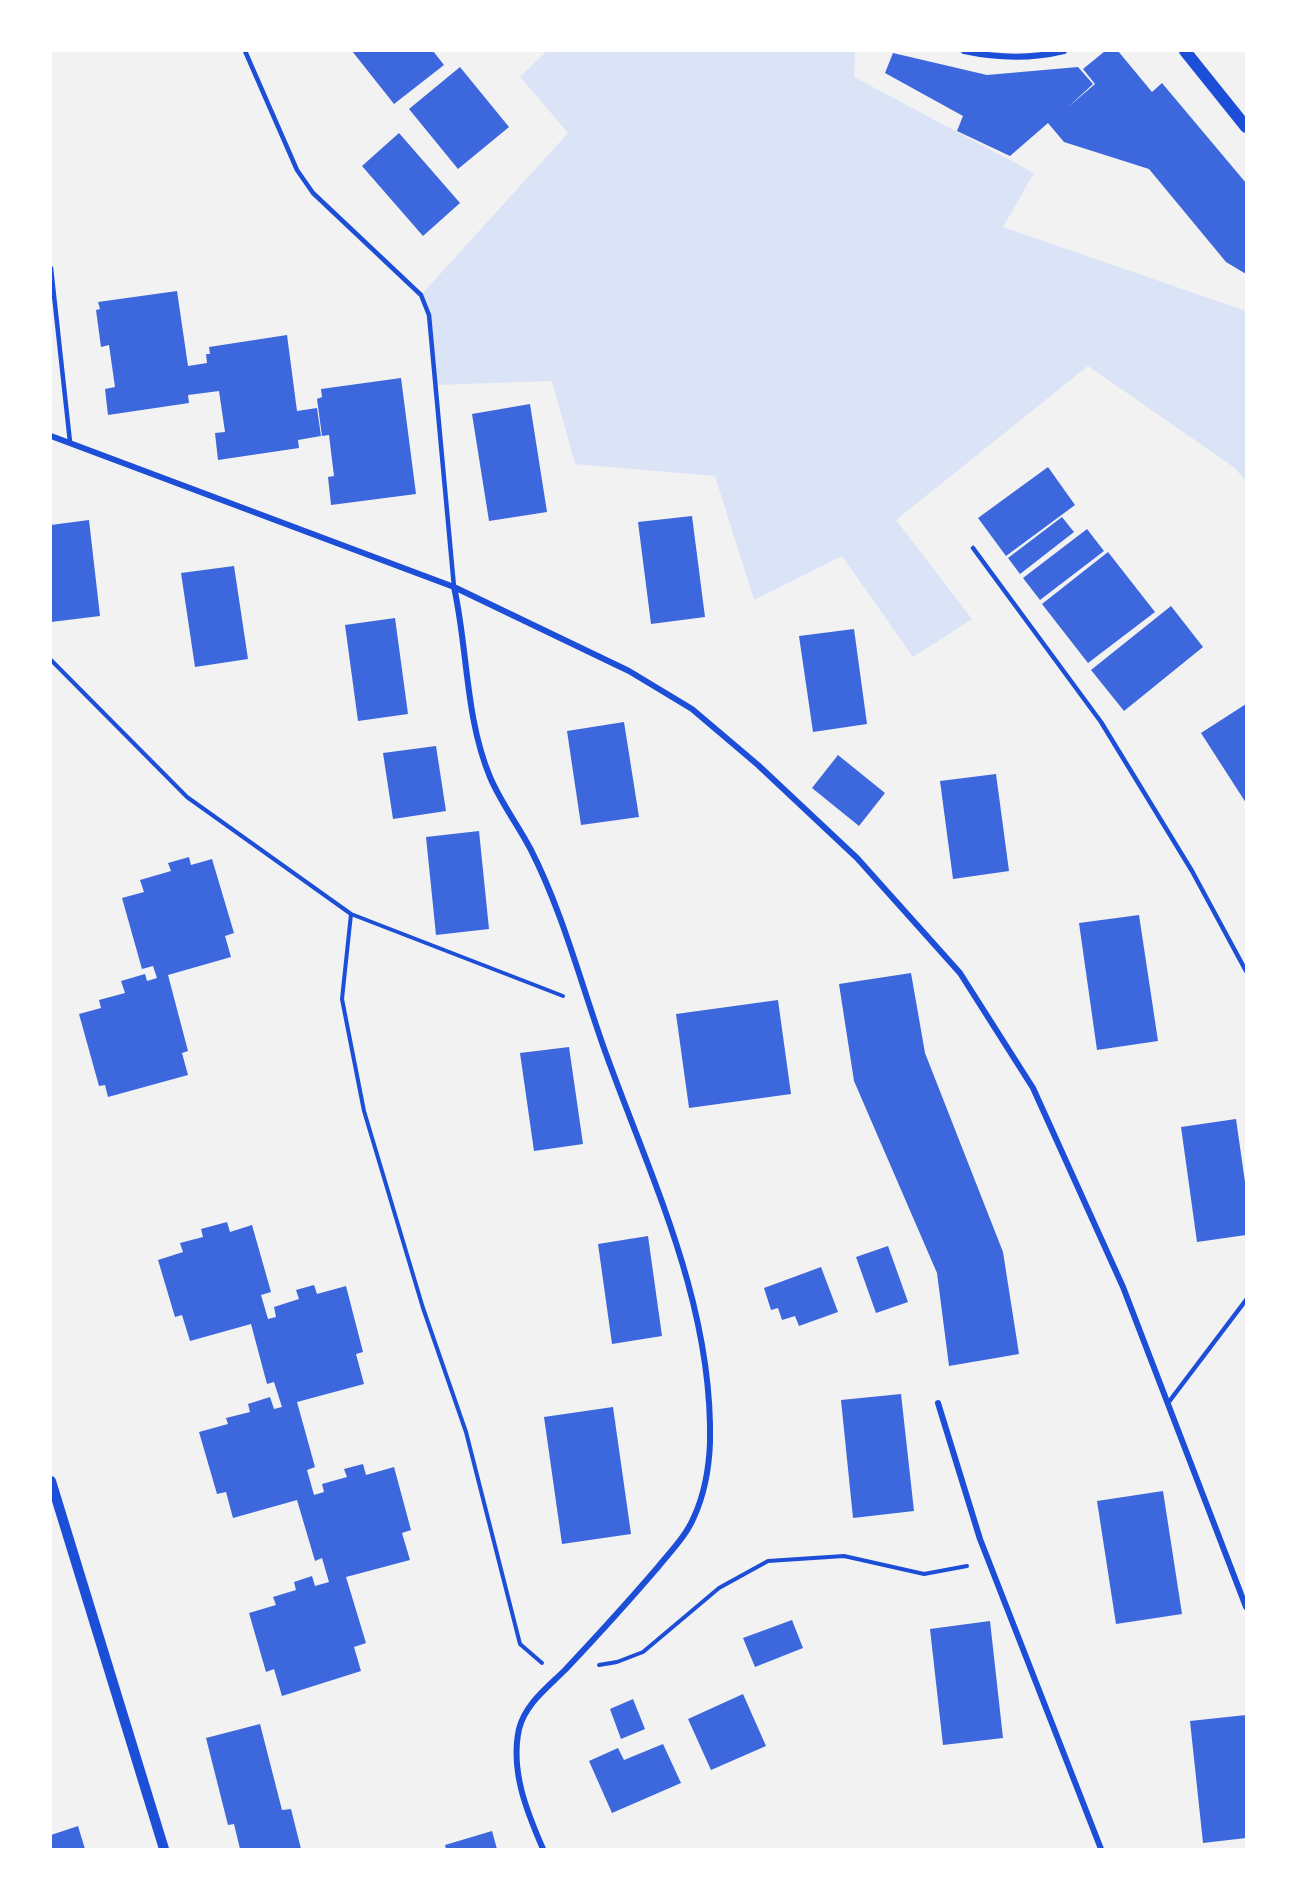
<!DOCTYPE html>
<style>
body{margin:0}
#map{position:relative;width:1297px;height:1900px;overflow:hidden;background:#f2f2f2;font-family:"Nunito Sans",sans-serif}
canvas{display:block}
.frame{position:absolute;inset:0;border:52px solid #fff;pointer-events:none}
</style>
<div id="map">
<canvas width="1297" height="1900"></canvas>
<div class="frame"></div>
</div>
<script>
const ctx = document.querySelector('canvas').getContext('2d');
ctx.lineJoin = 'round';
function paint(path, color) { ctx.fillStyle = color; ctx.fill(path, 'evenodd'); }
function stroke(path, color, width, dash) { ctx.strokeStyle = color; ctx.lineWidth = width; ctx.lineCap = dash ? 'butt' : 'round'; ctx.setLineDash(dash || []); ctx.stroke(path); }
paint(new Path2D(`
 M547 51H855L854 77 1034 173 1003 227 1246 311V482L1235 468 1088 366 896 520 972 619 913 657 842 556 754 600 715 476 575 464 552 381 437 385 429 315 421 295 568 133 520 77Z`), '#dbe4f7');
paint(new Path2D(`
 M352 51H433L444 65 394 104Z
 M1105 51H1118L1152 92 1162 83 1246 183V274L1226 262 1149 169 1064 142 1048 123 1010 156 957 131 963 116 885 73 893 53 987 75 1078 67 1093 84 1067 108 1095 84 1083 69Z
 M460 67 509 127 458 169 409 109Z
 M399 133 460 203 423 236 362 166Z
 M177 291 188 366 207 363 206 354H210L209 347 287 335 297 411 317 408 321 436 298 440 299 448 218 460 215 433 225 432 219 391 188 395 189 403 108 415 105 389 115 387 109 345 101 347 96 310 100 309 98 302Z
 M401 378 416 494 331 505 328 477 334 476 329 435 322 436 317 399 322 397 321 389Z
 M530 404 547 512 489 521 472 414Z
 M1048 467 1075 505 1006 556 978 518Z
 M692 516 705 617 651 624 638 522Z
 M1062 517 1074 532 1020 574 1008 558Z
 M89 520 100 616 51 622V525Z
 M1087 529 1104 551 1040 600 1023 578Z
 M1108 552 1155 612 1088 663 1042 604Z
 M234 566 248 659 195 667 181 573Z
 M1171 606 1203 647 1124 711 1091 670Z
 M395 618 408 714 358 721 345 625Z
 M854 629 867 724 813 732 799 636Z
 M1246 704V803L1201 733Z
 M624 722 639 817 581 825 567 731Z
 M436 746 446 811 393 819 383 753Z
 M838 755 885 793 859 826 812 788Z
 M996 774 1009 871 953 879 940 781Z
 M479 831 489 929 436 935 426 837Z
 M189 857 191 865 212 859 234 933 225 936 231 957 168 975 188 1051 182 1053 188 1075 108 1097 105 1085 99 1086 79 1014 101 1008 99 1000 125 993 121 981 145 974 147 981 157 978 153 966 142 969 122 898 144 892 140 880 171 871 168 863Z
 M1139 915 1158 1041 1097 1050 1079 923Z
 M911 973 925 1053 1003 1252 1019 1354 949 1366 937 1273 854 1081 839 984Z
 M778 1000 791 1094 689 1108 676 1014Z
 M569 1047 583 1144 534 1151 520 1053Z
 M1236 1119 1246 1189V1235L1197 1242 1181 1127Z
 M227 1222 230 1232 252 1225 271 1292 261 1295 268 1319 276 1317 274 1307 299 1299 296 1290 314 1285 317 1294 346 1286 363 1352 356 1354 364 1384 297 1402 315 1467 307 1470 314 1495 324 1492 322 1484 347 1477 344 1469 363 1464 366 1475 394 1467 411 1530 402 1533 410 1560 346 1577 366 1643 354 1647 361 1671 282 1696 274 1669 266 1672 249 1613 276 1605 273 1597 296 1590 294 1582 312 1576 315 1586 329 1582 322 1558 315 1561 297 1500 233 1518 226 1492 217 1494 199 1432 228 1424 226 1418 250 1412 248 1404 270 1397 274 1409 282 1407 274 1382 267 1384 251 1324 190 1341 182 1315 175 1317 158 1260 183 1252 180 1243 203 1237 201 1229Z
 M648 1236 662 1336 612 1344 598 1244Z
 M888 1246 908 1302 876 1313 856 1257Z
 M821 1267 838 1312 799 1326 795 1316 782 1320 778 1308 771 1310 764 1288Z
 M901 1394 914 1511 853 1518 841 1400Z
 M613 1407 631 1534 562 1544 544 1417Z
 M1163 1491 1182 1614 1116 1624 1097 1501Z
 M792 1620 803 1648 755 1667 743 1638Z
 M990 1621 1003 1738 943 1745 930 1629Z
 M743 1694 766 1746 711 1770 688 1719Z
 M633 1699 645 1729 621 1739 610 1709Z
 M1246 1715V1838L1203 1843 1190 1721Z
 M260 1724 282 1810 291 1809 301 1849H240L234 1824 228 1825 206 1738Z
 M663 1744 681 1783 612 1813 589 1761 618 1748 624 1760Z
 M78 1826 85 1849H51V1835Z
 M492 1831 497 1849H446L445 1845Z`), '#3d67dc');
stroke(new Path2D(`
 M51 660 187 797 351 914 563 996
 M351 914 342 999 364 1111 423 1308 466 1432 520 1644 542 1663
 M599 1665 617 1662 643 1652 719 1588 768 1561 844 1556 924 1574 967 1566`), '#1d4ed8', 4);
stroke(new Path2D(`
 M245 51 297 170 313 193 421 295 429 315 454 587
 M51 268 70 442
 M973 548 1101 722 1192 871 1246 971
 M1168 1403 1246 1300`), '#1d4ed8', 4.5);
stroke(new Path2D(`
 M964 51C997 58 1031 59 1064 51
 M51 436 454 587 629 671 692 709 758 765 857 858 960 973 1033 1088 1123 1287 1246 1607
 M454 587C468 650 465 717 490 777 501 803 518 825 531 850 563 913 581 984 605 1051 651 1179 713 1303 710 1443 709 1467 704 1495 694 1517 686 1536 671 1551 658 1567 628 1602 597 1636 565 1670 548 1687 525 1704 519 1729 510 1771 527 1812 543 1849
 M938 1403 980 1539 1101 1849`), '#1d4ed8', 6);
stroke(new Path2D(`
 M51 1481 164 1849`), '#1d4ed8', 10);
stroke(new Path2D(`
 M1185 51 1246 127`), '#1d4ed8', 12);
</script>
